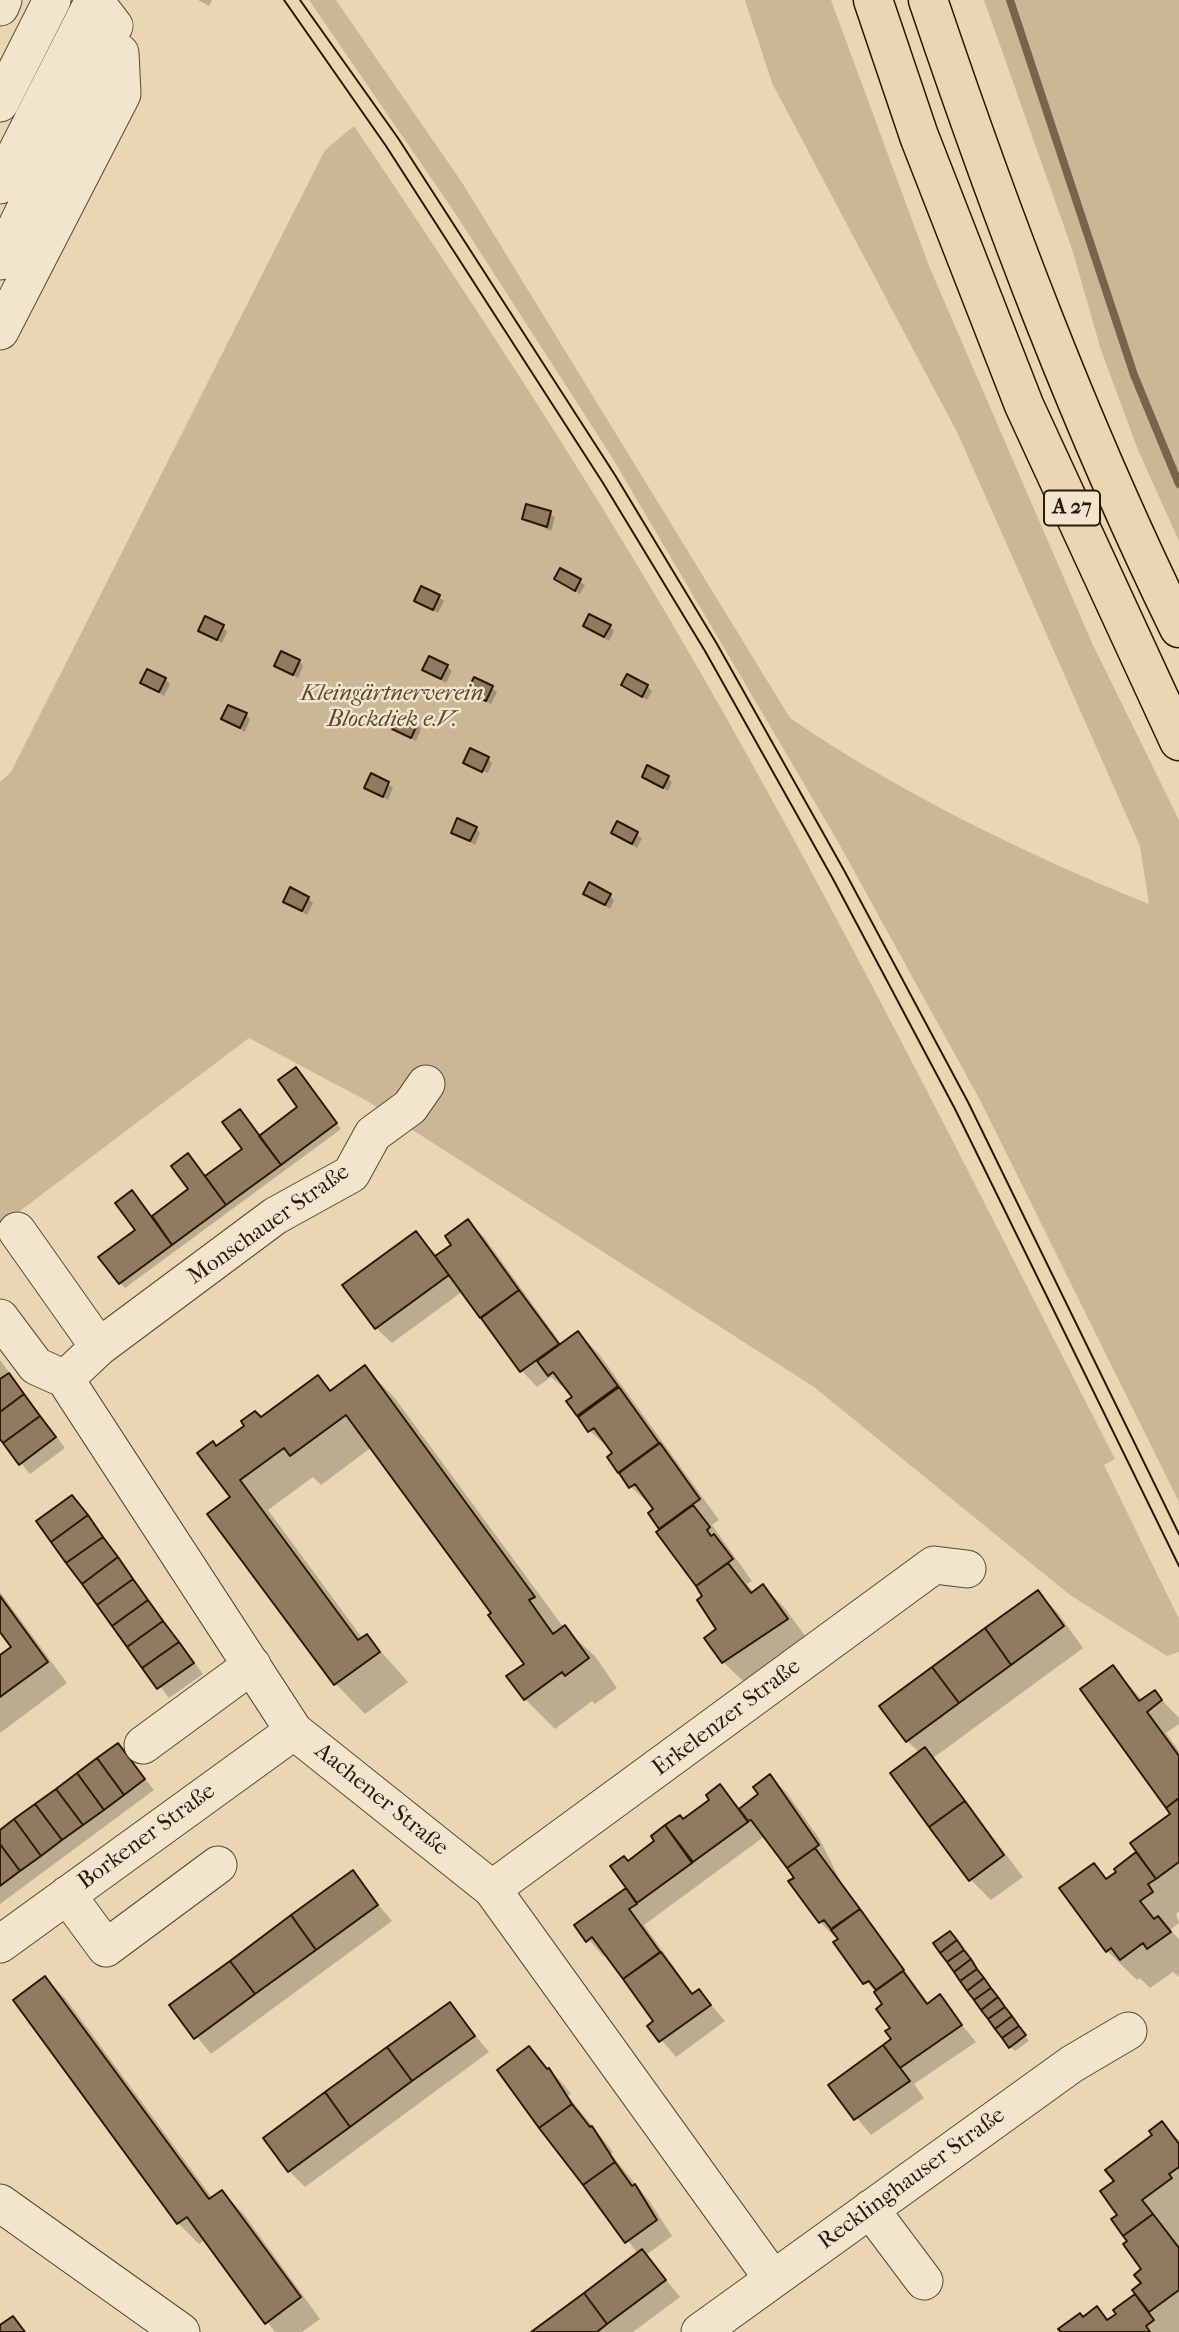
<!DOCTYPE html>
<meta charset="utf-8">
<style>
body{margin:0}
canvas{display:block;background:#e9d7b3}
</style>
<canvas width="1179" height="2332"></canvas>
<script>
const ctx = document.querySelector('canvas').getContext('2d');
ctx.lineJoin = 'round';
function paint(path, color) { ctx.fillStyle = color; ctx.fill(path, 'evenodd'); }
function stroke(path, color, width, dash) { ctx.strokeStyle = color; ctx.lineWidth = width; ctx.lineCap = dash ? 'butt' : 'round'; ctx.setLineDash(dash || []); ctx.stroke(path); }
function write(font, color, halo, rows, align = 'center') {
  ctx.font = font + ' "IM FELL French Canon",serif'; ctx.lineWidth = 5; ctx.setLineDash([]); ctx.textBaseline = 'middle'; ctx.strokeStyle = halo; ctx.fillStyle = color; for (const [text, x, y, turn = 0] of rows) {
    ctx.save(); ctx.translate(x, y); ctx.rotate((+turn || 0) * Math.PI / 180); ctx.textAlign = isNaN(turn) ? turn : align; if (halo) ctx.strokeText(text, 0, 0); ctx.fillText(text, 0, 0); ctx.restore();
  }
}
paint(new Path2D(`
 M309 0H336L463 184 790 718C896 791 1029 856 1149 904L1140 846 958 434 772 83 745 0H831L929 266 1092 643 1179 820V1502L980 1100 837 840 610 454 455 213Z
 M984 0H1179V541L1138 450 1101 350 1072 249Z
 M354 126C463 288 571 452 670 620 830 893 971 1177 1115 1459L1104 1465 1179 1619V1652L1167 1656 1070 1595 814 1387 369 1102 249 1038 0 1226V782L11 772 325 150Z`), '#c9b796');
paint(new Path2D(`
 M198 0H212L209 6Z
 M550 513 555 518 551 531 524 518Z
 M561 570 585 585 580 594 556 579Z
 M439 597 444 601 438 613 416 601Z
 M585 626 610 627 614 631 609 641Z
 M223 627 227 632 222 643 200 631Z
 M299 661 303 666 298 678 276 666Z
 M447 666 452 671 446 683 424 670Z
 M165 679 170 684 164 696 142 683Z
 M623 685 647 686 652 691 647 700Z
 M492 688 497 692 491 704 469 692Z
 M246 715 250 719 245 732 223 719Z
 M417 724 421 729 416 741 394 728Z
 M488 759 492 763 488 773 465 763Z
 M372 775 393 788 388 800 366 787Z
 M644 776 668 778 672 782 668 791Z
 M617 824 642 838 637 848 613 833Z
 M476 828 480 833 475 845 453 832Z
 M585 894 609 895 614 900 610 909Z
 M308 898 313 903 307 915 286 902Z
 M300 1074 341 1129 125 1288 120 1283 152 1218 300 1108Z
 M468 1221 484 1237 562 1345 578 1333 599 1354 719 1520 712 1525 752 1581 747 1584 754 1593 763 1586 784 1607 808 1640 744 1682 723 1662 718 1629 705 1596 658 1532 662 1530 650 1514 656 1510 631 1487 609 1457 615 1454 590 1431 569 1401 574 1398 571 1394 551 1377 537 1387 522 1371 463 1291 392 1343 376 1328 416 1233 438 1257 453 1245Z
 M0 1360 65 1448 30 1474 0 1437Z
 M365 1368 394 1397 564 1628 595 1656 617 1688 595 1704 592 1701 555 1729 525 1699 509 1677 526 1664 493 1614 372 1447 321 1485 313 1477 268 1510 363 1639 367 1636 408 1682 365 1714 336 1684 210 1514 232 1498 217 1448 318 1378 332 1392Z
 M72 1497 203 1674 169 1698 38 1521Z
 M0 1592 67 1683 0 1733V1657L13 1648 0 1629Z
 M1038 1592 1058 1613 1083 1648 933 1758 1023 1877 991 1900 971 1880 920 1753 907 1741Z
 M1113 1667 1143 1701 1154 1692 1179 1718V1724L1166 1733 1179 1751V1912L1176 1914 1179 1923 1170 1930 1179 1939V1977L1173 1972 1150 1988 1140 1978 1137 1980 1107 1951 1094 1865 1108 1880 1141 1859 1173 1814Z
 M118 1745 154 1790 0 1904V1832Z
 M770 1776 786 1792 819 1838 841 1882 929 2004 939 1997 976 2042 914 2084 924 2098 871 2135 831 2086 893 2040 885 2004 835 1943 840 1939 838 1936 836 1938 820 1922 796 1878 765 1836 644 1925 694 1995 699 1991 725 2021 676 2057 650 2026 656 2022 607 1954 603 1956 577 1926 628 1888 629 1862 657 1842 666 1827 680 1817 684 1821 712 1800 720 1787 741 1809 761 1795Z
 M352 1873 392 1921 211 2054 172 2006Z
 M954 1938 1029 2041 1015 2051 1010 2046Z
 M45 1978 66 1999 213 2199 222 2192 243 2213 320 2319 302 2332H275L205 2240 199 2244 178 2223 15 2000Z
 M449 2004 489 2052 305 2187 289 2171Z
 M529 2048 565 2086 571 2094 568 2096 607 2144 613 2152 611 2154 650 2202 672 2236 646 2255 680 2297 633 2332H533L638 2254 499 2070Z
 M1162 2124 1179 2140V2332H1063L1097 2308 1110 2321 1118 2315 1115 2311 1138 2295 1143 2284 1144 2270 1120 2215 1116 2182Z`), '#0003');
stroke(new Path2D(`
 M1010 0 1134 375 1179 484`), '#76644b', 8);
const building = new Path2D(`
 M526 504 551 511 547 527 522 519Z
 M560 568 581 579 575 591 554 579Z
 M421 586 440 595 433 610 414 601Z
 M589 614 611 625 604 637 583 626Z
 M205 616 224 625 217 640 198 631Z
 M281 651 300 660 293 675 274 666Z
 M429 656 448 665 441 679 422 670Z
 M147 669 166 678 159 692 140 683Z
 M627 674 648 685 642 697 621 685Z
 M474 677 493 686 486 701 467 692Z
 M228 705 247 713 240 728 221 719Z
 M399 714 418 723 411 738 392 729Z
 M470 748 489 757 482 772 463 763Z
 M647 765 669 776 663 788 642 777Z
 M371 773 389 782 383 797 364 788Z
 M457 818 477 827 470 841 451 833Z
 M617 821 638 832 632 844 611 833Z
 M589 882 611 894 605 905 583 894Z
 M290 887 309 897 302 911 283 902Z
 M296 1067 337 1123 281 1165 259 1136 297 1107 278 1080Z
 M240 1109 281 1165 226 1205 205 1176 242 1149 222 1122Z
 M188 1153 226 1205 172 1245 152 1216 188 1189 171 1166Z
 M132 1190 172 1245 119 1284 98 1257 135 1230 115 1203Z
 M468 1219 519 1290 480 1318 435 1256 451 1245 445 1236Z
 M416 1231 449 1275 375 1329 342 1285Z
 M519 1290 559 1344 520 1372 481 1318Z
 M578 1331 618 1386 577 1416 566 1401 572 1397 553 1372 548 1376 537 1361Z
 M365 1365 535 1597 529 1600 553 1634 565 1625 589 1658 565 1676 562 1672 524 1700 506 1676 524 1664 488 1615 491 1613 346 1415 290 1456 284 1448 240 1480 358 1640 367 1634 380 1652 334 1685 207 1514 230 1497 197 1453 213 1441 216 1446 244 1426 241 1421 255 1411 261 1417 318 1375 330 1391Z
 M9 1373 24 1394 0 1412V1379Z
 M619 1387 659 1443 618 1473 607 1457 612 1453 594 1428 588 1432 578 1417Z
 M24 1394 40 1416 3 1443 0 1439V1412Z
 M40 1416 56 1437 19 1465 3 1443Z
 M660 1443 700 1499 659 1529 648 1513 653 1509 635 1484 629 1488 619 1473Z
 M72 1495 88 1515 51 1542 36 1521Z
 M693 1505 710 1527 707 1530 711 1536 714 1534 733 1559 696 1586 656 1532Z
 M88 1515 103 1537 66 1563 51 1542Z
 M103 1537 118 1557 82 1584 66 1563Z
 M118 1557 133 1579 97 1605 82 1584Z
 M728 1563 751 1593 763 1584 788 1619 722 1663 704 1638 716 1629 697 1600 702 1596 696 1586Z
 M133 1579 148 1600 112 1626 97 1605Z
 M1038 1590 1064 1626 1011 1665 985 1628Z
 M0 1596 48 1662 0 1697V1655L11 1647 0 1632Z
 M148 1600 163 1621 127 1647 112 1626Z
 M163 1621 179 1642 142 1668 127 1647Z
 M985 1628 1011 1665 959 1703 932 1667Z
 M179 1642 194 1663 157 1689 142 1668Z
 M1113 1665 1139 1701 1155 1690 1162 1700 1147 1712 1179 1756V1798L1166 1808 1080 1689Z
 M932 1667 959 1703 906 1742 879 1706Z
 M118 1743 145 1779 124 1795 97 1758Z
 M925 1747 965 1801 929 1827 890 1773Z
 M97 1758 124 1795 104 1810 77 1773Z
 M77 1773 104 1810 83 1825 56 1789Z
 M770 1774 819 1845 787 1868 751 1820 748 1821 739 1809 758 1794 753 1787Z
 M720 1784 748 1822 693 1862 665 1825 680 1815 683 1819 709 1800 706 1795Z
 M56 1789 83 1825 62 1840 35 1804Z
 M1179 1798V1862L1156 1879 1130 1843 1170 1814 1166 1808Z
 M965 1801 1004 1855 969 1881 929 1827Z
 M35 1804 62 1840 41 1856 14 1819Z
 M14 1819 41 1856 20 1871 0 1844V1830Z
 M665 1825 692 1863 637 1903 610 1866 624 1856 628 1861 654 1841 651 1836Z
 M0 1844 20 1871 0 1886Z
 M815 1848 860 1909 831 1929 824 1920 819 1923 788 1881 794 1878 787 1868Z
 M1136 1852 1156 1879 1148 1884 1153 1892 1140 1901 1154 1919 1158 1916 1171 1932 1147 1949 1143 1943 1120 1960 1111 1948 1106 1952 1059 1888 1094 1863 1106 1879 1116 1872 1114 1869Z
 M353 1870 378 1905 316 1950 291 1915Z
 M626 1888 637 1904 629 1909 660 1952 623 1979 592 1937 586 1942 574 1925Z
 M860 1909 904 1970 876 1990 869 1981 863 1984 833 1942 838 1939 831 1930Z
 M291 1915 316 1950 255 1994 230 1961Z
 M950 1931 957 1940 940 1953 933 1943Z
 M957 1940 964 1950 947 1962 940 1953Z
 M964 1950 971 1959 954 1972 947 1962Z
 M661 1952 692 1994 699 1989 711 2005 659 2042 647 2026 653 2021 623 1979Z
 M971 1959 977 1969 960 1981 954 1972Z
 M230 1961 255 1994 194 2039 169 2005Z
 M977 1969 984 1978 967 1991 960 1981Z
 M903 1971 927 2004 940 1994 962 2025 900 2068 883 2045 891 2039 885 2031 890 2028 876 2009 882 2004 874 1992Z
 M45 1976 209 2199 222 2190 301 2297 265 2324 187 2217 177 2224 13 2000Z
 M984 1978 991 1988 974 2000 967 1991Z
 M991 1988 998 1997 981 2010 974 2000Z
 M998 1997 1005 2007 988 2019 981 2010Z
 M450 2002 475 2036 412 2081 387 2047Z
 M1005 2007 1012 2016 995 2029 988 2019Z
 M1012 2016 1019 2026 1002 2038 995 2029Z
 M1019 2026 1026 2035 1009 2048 1002 2038Z
 M883 2045 910 2081 854 2120 828 2085Z
 M529 2046 547 2069 549 2068 572 2104 539 2128 497 2070Z
 M387 2047 412 2081 350 2127 325 2092Z
 M325 2092 350 2127 288 2172 263 2138Z
 M572 2104 590 2127 592 2126 615 2162 583 2185 539 2128Z
 M1162 2121 1179 2144V2167L1169 2174 1172 2178 1142 2200 1153 2214 1123 2236 1111 2219 1117 2215 1100 2191 1114 2181 1105 2170 1152 2135 1149 2131Z
 M615 2162 632 2186 635 2184 657 2220 625 2243 583 2185Z
 M1153 2214 1179 2248V2290L1149 2312 1132 2290 1141 2283 1134 2275 1141 2269 1123 2244 1127 2241 1123 2236Z
 M642 2249 666 2280 607 2324 584 2293Z
 M584 2293 607 2324 597 2332H531Z
 M1135 2294 1154 2320 1146 2326 1150 2332H1061L1058 2329 1080 2313 1083 2317 1097 2306 1107 2320 1116 2314 1113 2310Z
 M13 2316 25 2332H0V2325Z`);
paint(building, '#8e7b60');
stroke(building, '#2b1807', 2);
const minor = new Path2D(`
 M0 7 3 0
 M0 103 52 0
 M0 185 94 0
 M0 261 114 26 94 0
 M0 331 122 94 120 53
 M17 1231 99 1347
 M0 1318 36 1366 65 1379 294 1731 492 1889 773 2279
 M65 1379 99 1347 275 1216 351 1174 373 1134 410 1107 426 1084
 M143 1745 252 1665
 M492 1889 934 1565 967 1569
 M67 1895 106 1948 218 1865
 M0 1944 294 1731
 M0 2203 181 2332
 M870 2209 924 2281
 M700 2332 1072 2064 1128 2031`);
const highway = new Path2D(`
 M873 0 919 136 1024 405 1179 741
 M928 0C1000 213 1080 426 1179 628`);
stroke(minor, '#5a4832', 39);
stroke(highway, '#2b1807', 41);
stroke(minor, '#f1e5ce', 37);
stroke(highway, '#e9d7b3', 38);
stroke(new Path2D(`
 M284 0 386 146 603 483 705 651 833 879 955 1109 1179 1566
 M300 0 398 138 615 475 717 644 845 872 968 1102 1179 1534`), '#2b1807', 2);
for (const [x, y, w] of [
 [1072,508,56]
]) { const box = new Path2D(); box.roundRect(x - w / 2, y - 17.5, w, 35, 5); ctx.fillStyle = '#f1e5ce'; ctx.fill(box); stroke(box, '#2b1807', 2); }
write('bold 21px', '#2b1807', null, [
 ["A 27",1072,508]
]);
write('italic 23px', '#5a4832', '#f1e5ce', [
 ["Kleingärtnerverein",392,694],
 ["Blockdiek e.V.",392,720]
]);
write('23px', '#2b1807', '#f1e5ce', [
 ["Monschauer Straße",269,1225,-35],
 ["Erkelenzer Straße",727,1718,-37],
 ["Aachener Straße",381,1800,39],
 ["Borkener Straße",147,1837,-36],
 ["Recklinghauser Straße",912,2179,-36]
]);
</script>
